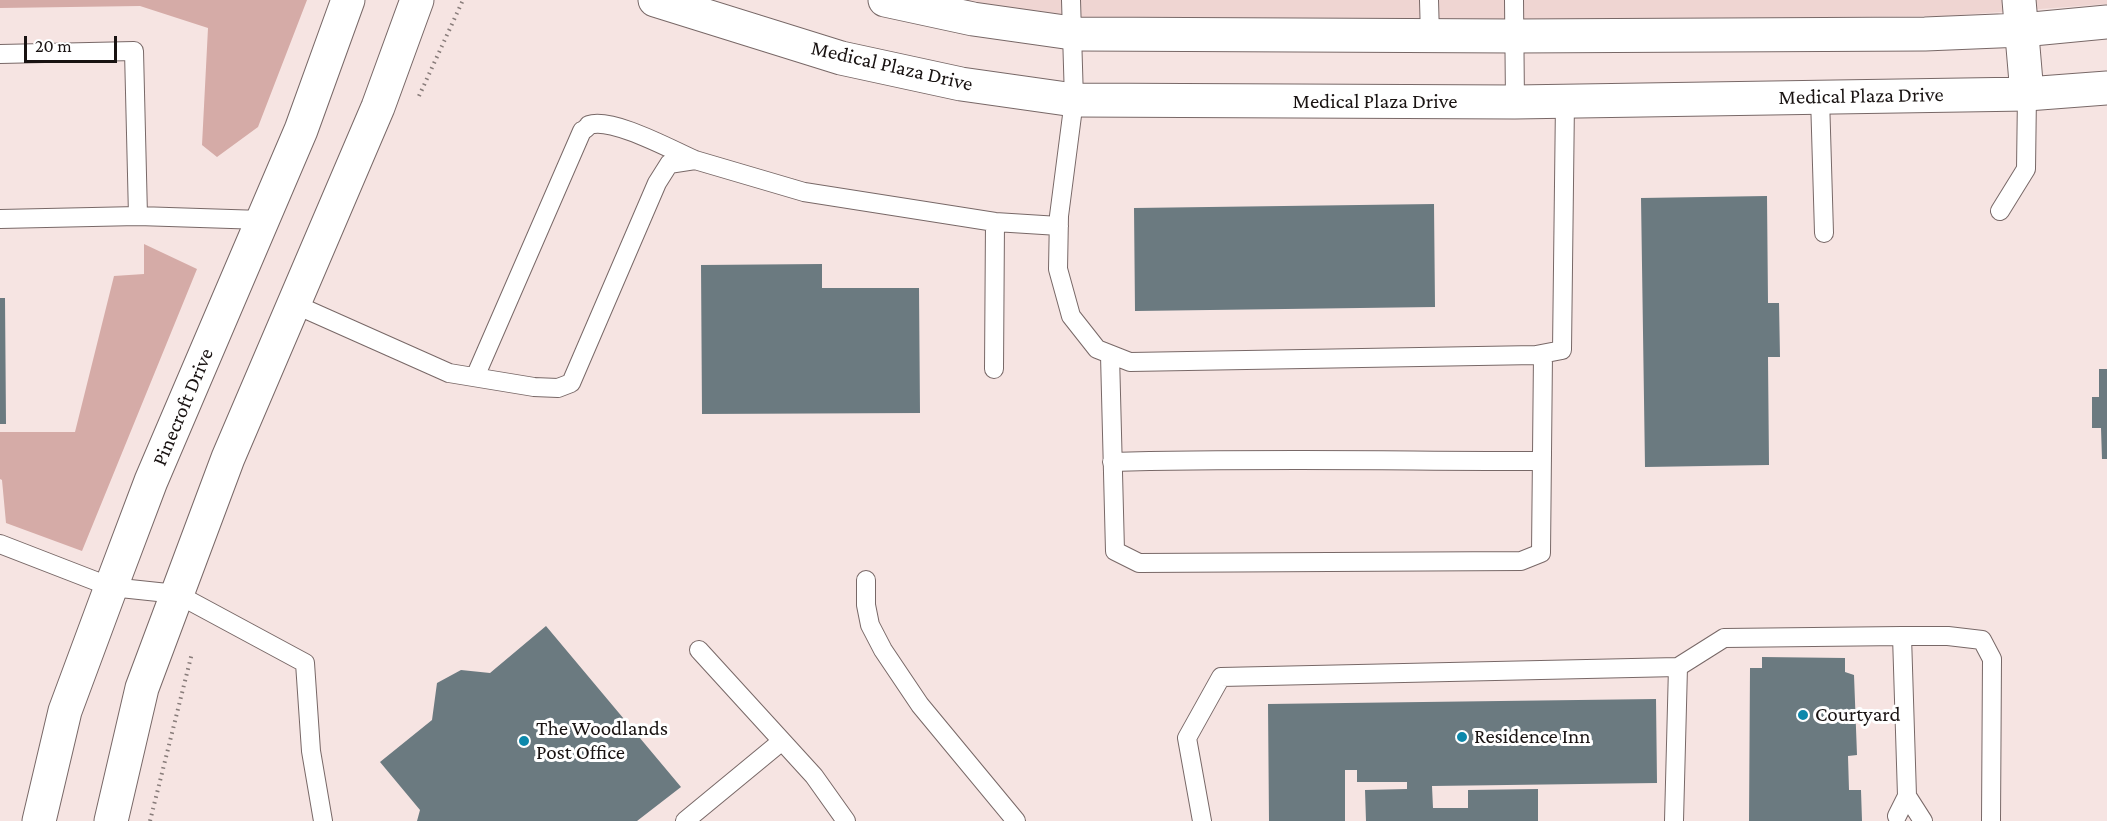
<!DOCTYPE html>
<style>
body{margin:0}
#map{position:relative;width:2107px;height:821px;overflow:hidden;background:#f6e4e2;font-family:"Crimson Pro",serif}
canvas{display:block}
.scale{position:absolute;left:24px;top:36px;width:93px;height:27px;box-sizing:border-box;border:3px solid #191312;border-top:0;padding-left:8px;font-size:18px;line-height:21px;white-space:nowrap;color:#191312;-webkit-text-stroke:4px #fff;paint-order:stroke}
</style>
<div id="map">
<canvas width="2107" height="821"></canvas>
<div class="scale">20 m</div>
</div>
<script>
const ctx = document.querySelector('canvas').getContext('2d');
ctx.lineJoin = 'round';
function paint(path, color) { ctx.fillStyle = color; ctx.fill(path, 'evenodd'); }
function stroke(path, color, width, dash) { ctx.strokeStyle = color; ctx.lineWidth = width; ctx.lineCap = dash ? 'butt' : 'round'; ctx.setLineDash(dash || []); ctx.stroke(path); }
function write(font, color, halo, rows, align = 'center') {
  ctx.font = font + ' "Crimson Pro",serif'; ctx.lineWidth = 6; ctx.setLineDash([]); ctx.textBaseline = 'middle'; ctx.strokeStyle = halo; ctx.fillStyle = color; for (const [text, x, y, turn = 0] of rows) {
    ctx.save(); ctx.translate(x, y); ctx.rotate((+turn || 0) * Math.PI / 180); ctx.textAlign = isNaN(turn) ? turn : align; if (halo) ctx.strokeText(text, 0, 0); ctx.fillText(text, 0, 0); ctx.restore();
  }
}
paint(new Path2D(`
 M952 0H2107V4L1947 16 1111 23Z`), '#efd5d2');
paint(new Path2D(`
 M0 0H307L258 127 217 157 202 145 208 28 140 6 0 8Z
 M144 244 197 269 82 551 6 523 2 480 0 479V432H75L114 276 144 274Z`), '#d5aba7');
paint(new Path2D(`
 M1767 196 1768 303H1779L1780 357H1768L1769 465 1645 467 1641 198Z
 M1434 204 1435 307 1135 311 1134 208Z
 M822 264V288H919L920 413 702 414 701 265Z
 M0 298H5L6 424H0Z
 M2099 369H2107V459H2102L2101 428H2092V397H2099Z
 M546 626 681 787 637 821H417L420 810 380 762 432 720 437 683 461 670 490 673Z
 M1762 657 1845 658V672L1854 675 1857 755 1848 756 1849 790H1861L1862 821H1749L1750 668H1762Z
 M1656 699 1657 783 1432 786 1433 808H1468V790L1538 789V821H1366L1365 790 1407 789V782H1357V770H1345V821H1269L1268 704Z`), '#6b7a80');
const lane = new Path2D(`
 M1071 0 1074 100 1059 216 1058 269 1071 316 1097 349 1130 362 1536 355 1562 350 1565 101
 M1429 0 1430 36
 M1514 0 1515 102
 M0 54 134 51 138 216
 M1820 97 1824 233
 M2000 211 2026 169 2027 94
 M0 219 138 216 262 220
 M294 304 449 373 534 387 558 388 571 383 657 183 669 164 695 160 804 192 995 222 1059 226
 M1110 355 1115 551 1139 563 1521 561 1541 553 1543 354
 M994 369 995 222
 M475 377 582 131C583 131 589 126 589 125 612 117 672 150 695 160
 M1112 462C1255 458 1399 461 1542 461
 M0 544 111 587 177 594 305 663 311 751 323 821
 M866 580V605L870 625 883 650 920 705 1016 821
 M1902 636H1948L1982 640 1992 659 1991 821
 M699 650 814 776 846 821
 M1897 816 1907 796
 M685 821 782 741
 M1202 821 1187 738 1221 677 1678 667
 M1674 821 1678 667 1724 638 1902 636 1907 796 1923 821`);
const street = new Path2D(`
 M655 0 841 58 961 84 1074 100 1515 102 2027 94 2107 88
 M885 0 973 19 1079 34 1515 36 1925 34 2022 30 2107 22
 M2019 0 2027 94`);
const secondary = new Path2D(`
 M39 821 65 711 111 587 151 481 301 130 348 0
 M111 821 142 688 228 458 378 107 417 0`);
stroke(lane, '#786867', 20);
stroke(street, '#786867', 35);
stroke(secondary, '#786867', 35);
stroke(new Path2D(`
 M419 96 463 0
 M150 821 192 653`), '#877b79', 4, [1.5, 4.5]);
stroke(lane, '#fff', 18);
stroke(street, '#fff', 33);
stroke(secondary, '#fff', 33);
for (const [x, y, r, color] of [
 [1803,715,6,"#0c88ab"],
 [1462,737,6,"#0c88ab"],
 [524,741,6,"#0c88ab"]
]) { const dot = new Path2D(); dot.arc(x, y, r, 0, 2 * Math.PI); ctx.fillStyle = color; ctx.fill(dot); stroke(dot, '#fff', 2); }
write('21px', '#191312', '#fff', [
 ["Medical Plaza Drive",892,66,13],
 ["Medical Plaza Drive",1861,96,-1],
 ["Medical Plaza Drive",1375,102],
 ["Pinecroft Drive",183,407,-67]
]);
write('21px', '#191312', '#fff', [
 ["Courtyard",1815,715],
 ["The Woodlands",536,729],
 ["Post Office",536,753],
 ["Residence Inn",1474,737]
], 'left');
</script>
